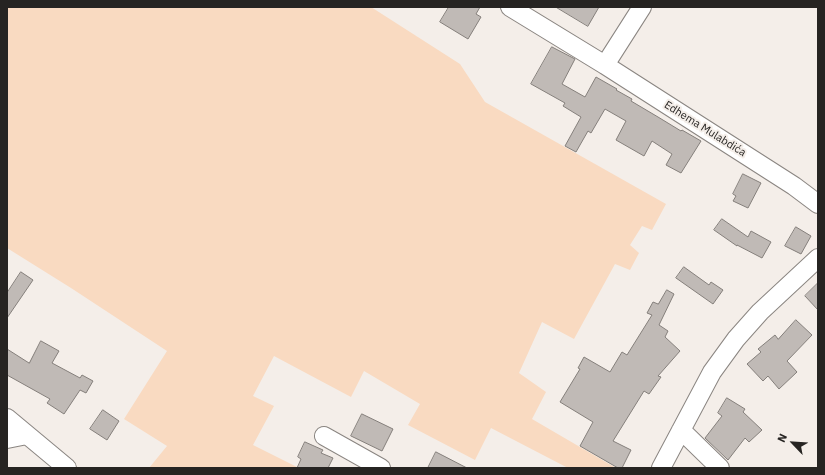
<!DOCTYPE html>
<meta charset="utf-8">
<style>
body{margin:0}
#map{position:relative;width:825px;height:475px;overflow:hidden;background:#f4eee9;font-family:"IBM Plex Sans",sans-serif}
canvas{display:block}
.frame{position:absolute;inset:0;border:8px solid #262422;pointer-events:none}
.north{position:absolute;left:773px;top:423px;width:40px;height:40px;-webkit-text-stroke:3px #f4eee9;paint-order:stroke;rotate:295deg;font-size:11px;font-weight:700;line-height:16px;text-align:center;color:#262422}
.north::after{content:'';display:block;margin:auto;width:14px;height:18px;background:#262422;clip-path:polygon(50% 0,100% 100%,50% 72%,0 100%)}
</style>
<div id="map">
<canvas width="825" height="475"></canvas>
<div class="frame"></div>
<div class="north">N</div>
</div>
<script>
const ctx = document.querySelector('canvas').getContext('2d');
ctx.lineJoin = 'round';
function paint(path, color) { ctx.fillStyle = color; ctx.fill(path, 'evenodd'); }
function stroke(path, color, width, dash) { ctx.strokeStyle = color; ctx.lineWidth = width; ctx.lineCap = dash ? 'butt' : 'round'; ctx.setLineDash(dash || []); ctx.stroke(path); }
function write(font, color, halo, rows, align = 'center') {
  ctx.font = font + ' "IBM Plex Sans",sans-serif'; ctx.lineWidth = 4; ctx.setLineDash([]); ctx.textBaseline = 'middle'; ctx.strokeStyle = halo; ctx.fillStyle = color; for (const [text, x, y, turn = 0] of rows) {
    ctx.save(); ctx.translate(x, y); ctx.rotate((+turn || 0) * Math.PI / 180); ctx.textAlign = isNaN(turn) ? turn : align; if (halo) ctx.strokeText(text, 0, 0); ctx.fillText(text, 0, 0); ctx.restore();
  }
}
paint(new Path2D(`
 M7 7H371L460 64 485 102 666 204 652 230 642 226 630 245 639 253 630 270 615 264 574 339 542 322 519 373 546 392 532 419 616 468H568L491 428 475 460 408 425 420 404 364 371 351 397 274 356 253 396 274 406 253 445 299 468H149L167 446 124 419 167 351 71 288 7 248Z`), '#f9dac1');
const building = new Path2D(`
 M449 7H480L476 14 481 17 468 39 440 22Z
 M556 7H599L588 26Z
 M552 47 575 59 562 84 585 97 596 77 617 89 616 90 632 99 631 101 658 117 681 131 682 130 701 141 681 173 666 165 672 154 652 141 644 156 616 140 626 121 605 109 591 133 588 131 576 152 565 146 581 117 563 106 565 103 531 84Z
 M743 174 761 183 748 208 733 201 736 196 733 194Z
 M722 219 748 237 751 231 771 242 762 258 737 245V246L714 230Z
 M796 227 811 236 801 254 785 246Z
 M684 267 709 285 711 282 723 290 713 304 676 278Z
 M21 272 33 280 7 318V293Z
 M818 283V310L805 296Z
 M667 290 674 294 659 325 668 331 665 337 680 351 658 376 661 377 649 394 644 391 613 441 631 450 622 468H618L580 446 593 422 560 402 580 369 578 368 584 357 610 372 622 352 627 355 652 315 647 313 653 302 658 304Z
 M796 320 812 335 787 361 797 372 779 389 768 376 763 381 747 364 761 352 758 349 775 335 778 339Z
 M41 341 59 351 52 363 80 378 82 375 93 381 86 393 80 390 64 414 47 403 50 399 7 375V349L29 363Z
 M727 398 745 409 743 412 762 430 749 442 745 438 728 460 705 438 722 416 718 413Z
 M103 410 119 421 107 440 90 429Z
 M362 414 393 429 382 451 351 436Z
 M305 442 323 450 321 453 333 458 328 468H297L301 459 298 457Z
 M436 452 467 468H428Z`);
paint(building, '#c0bab6');
stroke(building, '#847f7b', 1);
const minor = new Path2D(`
 M510 7 605 65
 M642 7 605 65 794 186 818 204
 M7 418 67 468
 M681 430 720 468
 M324 436 381 468
 M7 439 27 435
 M661 468 712 372 736 339 760 312 818 258`);
stroke(minor, '#8a8581', 20);
stroke(minor, '#fff', 18);
write('11px', '#262422', '#f4eee9', [
 ["Edhema Mulabdića",705,129,32]
]);
</script>
